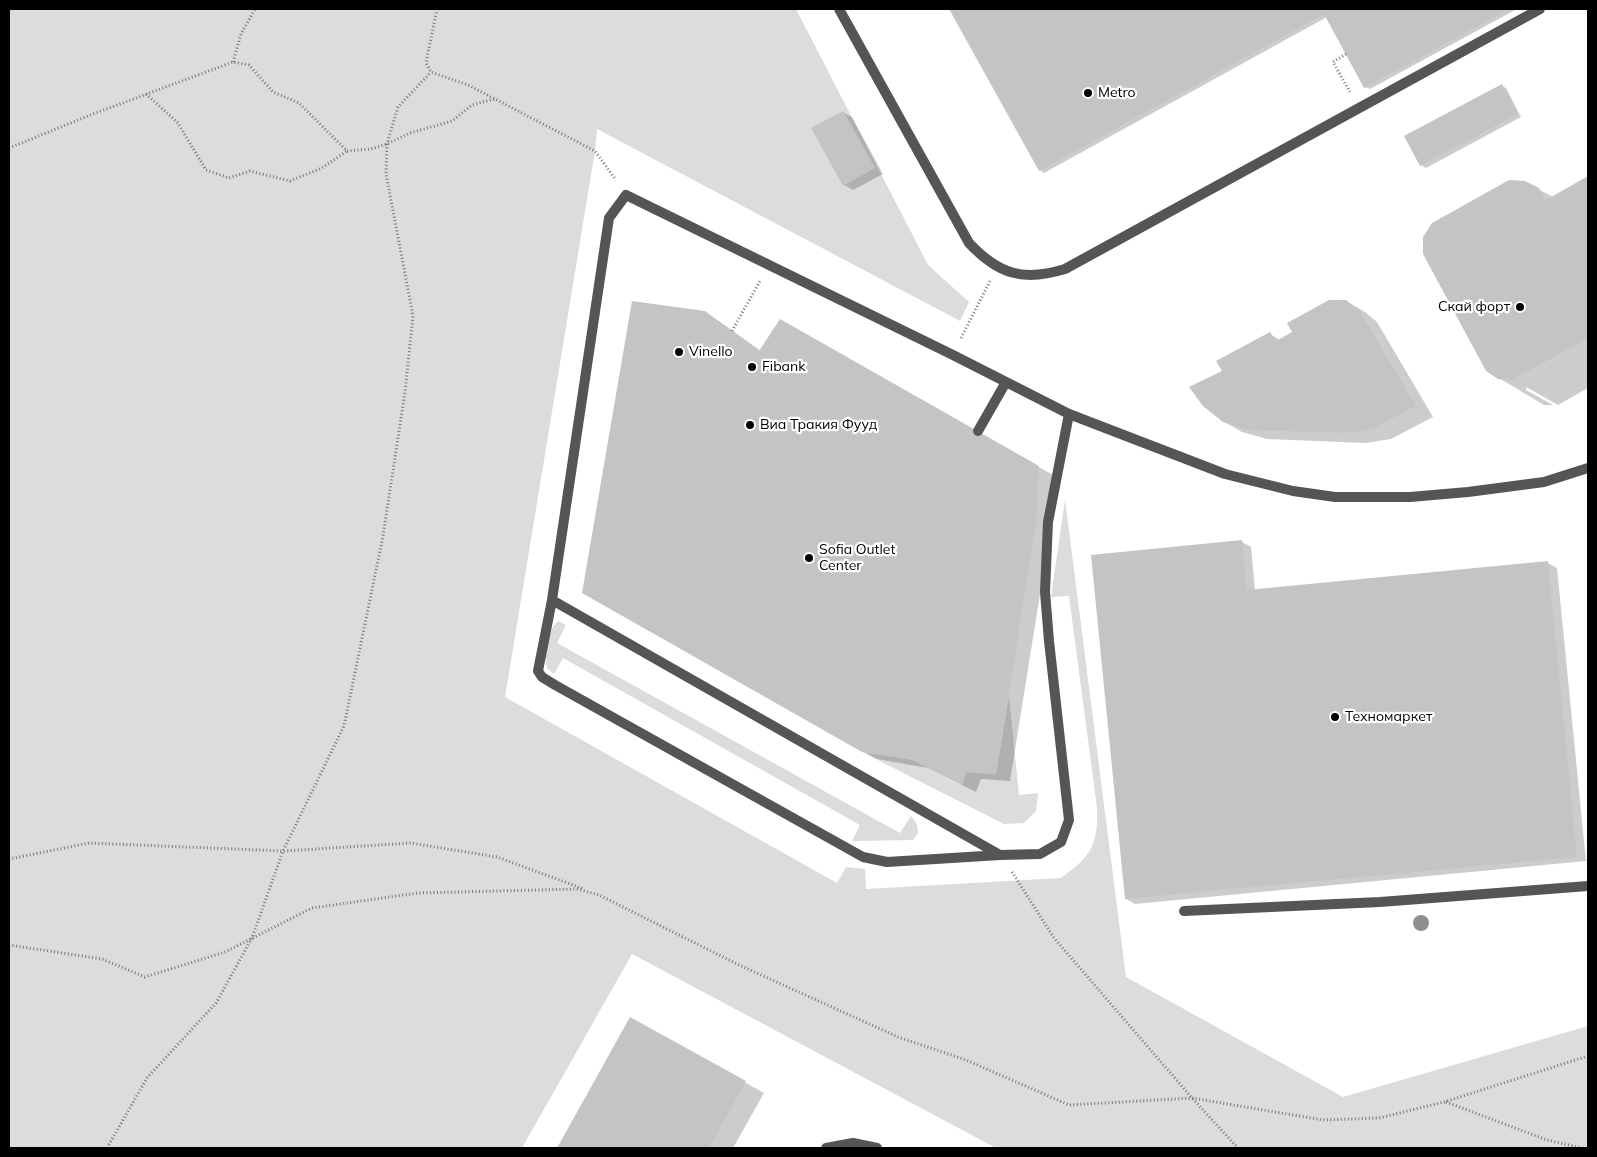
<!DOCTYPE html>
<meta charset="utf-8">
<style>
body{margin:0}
#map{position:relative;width:1597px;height:1157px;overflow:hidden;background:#fff;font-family:Mulish,sans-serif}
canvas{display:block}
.frame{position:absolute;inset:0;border:10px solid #000;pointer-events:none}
</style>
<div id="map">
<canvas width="1597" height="1157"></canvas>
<div class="frame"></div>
</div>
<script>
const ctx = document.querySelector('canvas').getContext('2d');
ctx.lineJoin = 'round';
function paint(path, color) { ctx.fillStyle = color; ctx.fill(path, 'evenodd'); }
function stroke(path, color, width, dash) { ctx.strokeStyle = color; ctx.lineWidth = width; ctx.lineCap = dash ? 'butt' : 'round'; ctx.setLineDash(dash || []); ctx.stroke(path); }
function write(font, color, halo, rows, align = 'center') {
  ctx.font = font + ' Mulish,sans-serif'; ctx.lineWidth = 4.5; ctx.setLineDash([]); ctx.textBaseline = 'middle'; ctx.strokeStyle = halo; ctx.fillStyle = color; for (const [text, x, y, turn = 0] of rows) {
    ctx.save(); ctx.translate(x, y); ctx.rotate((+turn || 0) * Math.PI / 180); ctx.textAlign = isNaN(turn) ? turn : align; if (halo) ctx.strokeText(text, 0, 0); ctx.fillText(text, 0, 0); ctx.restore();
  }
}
paint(new Path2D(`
 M9 9H796L928 265 969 302 960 321 597 129 595 151 505 697 837 883 846 867 865 869 866 889 1061 878C1091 856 1098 846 1097 808L1069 596 1051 597 1065 499 1126 977 1343 1097 1588 1026V1148H996L632 954 522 1148H9Z
 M558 621 566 625 557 643 900 833 911 816 917 824 918 833 913 840 852 841 860 825 563 658 554 674 547 668C544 653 547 631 558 621Z
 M1009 696 1019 795 1038 793 1036 811 1024 823 1004 824 862 752 913 760 961 785 967 772 996 774Z`), '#dcdcdc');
paint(new Path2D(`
 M950 9H1517L1370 89 1365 87 1327 17 1044 173 1040 170Z
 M1502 86 1506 88 1521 117 1426 168 1421 165 1406 137Z
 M842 112 852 117 883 174 853 190 844 185Z
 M1588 178V388L1558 405 1526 387V390L1553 405H1544L1499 378 1538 189 1553 197Z
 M1346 301 1365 312 1377 322 1433 417 1391 439 1365 443 1267 439 1242 432 1223 421V371L1270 334 1280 340Z
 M705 313 719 321 761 351 780 320 1053 475 1050 532 1010 781 981 779 976 792 928 768 877 759 584 592Z
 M1242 542 1251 547 1255 591 1548 563 1557 568 1586 861 1135 904 1126 899Z
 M630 1019 764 1093 733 1148H559Z`), '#0003');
paint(new Path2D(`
 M949 9H1509L1364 88 1324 14 1039 171Z
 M1502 84 1518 114 1420 166 1404 136Z
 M843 111 875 168 843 186 811 128Z
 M1588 176V338L1512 380 1498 379 1486 371 1423 254V237L1432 223 1509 180 1525 181 1539 188 1546 200Z
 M1329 300H1346L1359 310 1416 406 1372 429 1346 433 1248 430 1223 422 1203 406 1189 387 1222 371 1216 361 1270 332 1276 341 1292 332 1287 323Z
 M632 301 705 311 759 351 780 319 1039 466 1036 523 996 774 967 772 962 785 913 760 862 752 582 593Z
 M1242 540 1247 590 1548 561 1577 857 1125 899 1091 555Z
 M630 1017 746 1081 709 1148H557Z`), '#c4c4c4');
stroke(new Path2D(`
 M437 9 426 63 431 72 468 85 595 151 616 180
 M1346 54 1333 62 1350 92
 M233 62 241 34 255 9
 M146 94 178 123 206 170 229 178 250 171 290 181 322 168 347 151
 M9 148 93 114 233 62 249 65 273 92 299 103 347 151 371 149 387 144 410 133 452 121 472 105 494 99
 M732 331 760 281
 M961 338 990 281
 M9 859 89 843 283 851 411 843 497 857 584 889
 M1012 872 1054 938 1192 1098 1238 1148
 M9 945 102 959 145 977 225 952 312 908 418 893 577 889 599 895 737 964 898 1037 966 1060 1069 1105 1192 1098 1323 1120 1379 1118 1444 1102 1588 1056
 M1446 1102 1547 1140 1582 1148
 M107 1148 147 1078 216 1003 252 938 283 851 344 726 383 536 405 392 413 316 386 174 387 144 398 107 431 72`), '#777', 3, [1, 2.5]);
stroke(new Path2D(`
 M839 9 969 243C998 274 1023 282 1065 269L1540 9
 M978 431 1006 382
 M552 600 1000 855 1040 854 1061 842 1069 820 1049 641 1045 592 1048 522 1069 414
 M1000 855 887 862 863 857 555 685 542 677 538 671 552 600 609 218 626 195 953 355 1069 414 1225 474 1293 491 1335 497H1410L1468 492 1544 482 1588 468
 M1184 911 1380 902 1588 886
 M826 1148 853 1143 877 1148`), '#555', 10);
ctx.fillStyle = '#8f8f8f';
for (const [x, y] of [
 [1421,923]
]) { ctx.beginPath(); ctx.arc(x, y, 8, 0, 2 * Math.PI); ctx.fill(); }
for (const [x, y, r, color] of [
 [1088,93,5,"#000"],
 [1520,307,5,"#000"],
 [679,352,5,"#000"],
 [752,367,5,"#000"],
 [750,425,5,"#000"],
 [809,558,5,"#000"],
 [1335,717,5,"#000"]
]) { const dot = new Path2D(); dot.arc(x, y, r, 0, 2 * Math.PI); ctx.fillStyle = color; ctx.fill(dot); stroke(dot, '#fff', 2); }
write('14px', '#000', '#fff', [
 ["Metro",1098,93],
 ["Скай форт",1510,307,"right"],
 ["Vinello",689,352],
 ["Fibank",762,367],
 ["Виа Тракия Фууд",760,425],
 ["Sofia Outlet",819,550],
 ["Center",819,566],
 ["Техномаркет",1345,717]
], 'left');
</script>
